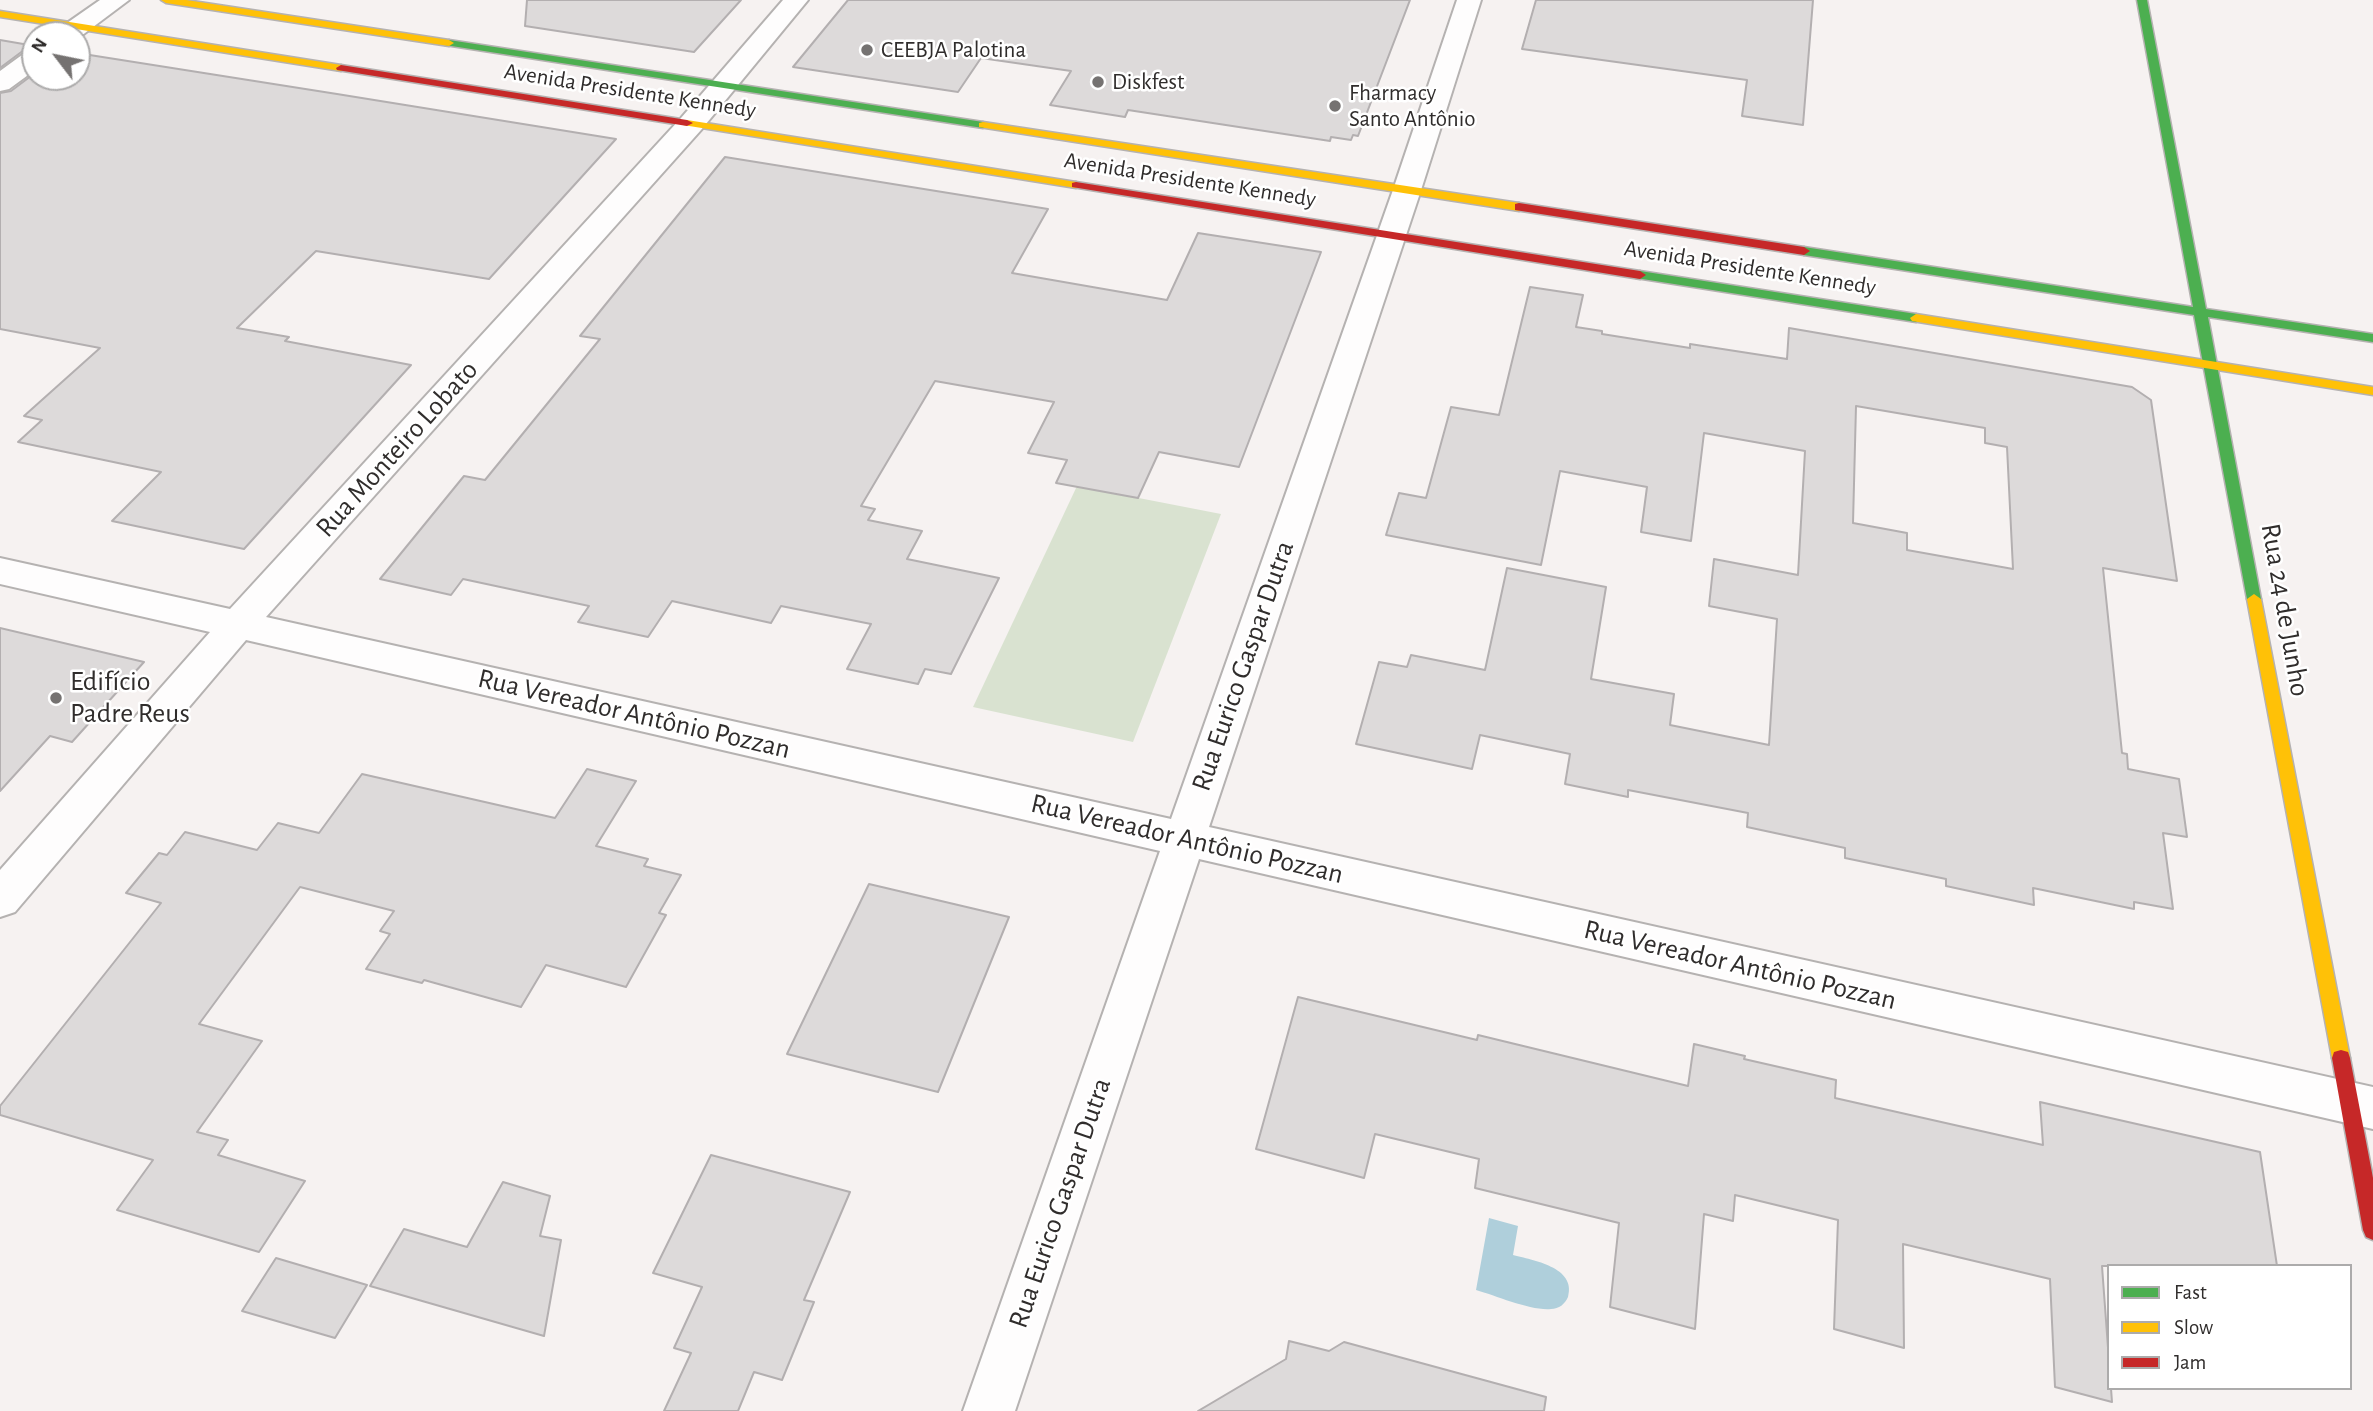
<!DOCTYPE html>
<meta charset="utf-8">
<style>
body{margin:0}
#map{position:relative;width:2373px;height:1411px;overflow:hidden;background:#f6f2f1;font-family:"Alegreya Sans",sans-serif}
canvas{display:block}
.legend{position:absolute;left:2107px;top:1264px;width:245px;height:126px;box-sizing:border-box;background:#fff;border:2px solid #acabab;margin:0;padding:9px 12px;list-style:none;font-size:21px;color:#302d2c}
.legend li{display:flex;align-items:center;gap:14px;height:35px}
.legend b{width:35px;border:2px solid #acabab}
.north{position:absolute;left:21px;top:21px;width:70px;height:70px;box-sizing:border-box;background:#fff;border:2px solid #acabab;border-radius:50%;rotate:302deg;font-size:19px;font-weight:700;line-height:28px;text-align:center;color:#302d2c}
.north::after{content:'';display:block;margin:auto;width:24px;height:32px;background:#757271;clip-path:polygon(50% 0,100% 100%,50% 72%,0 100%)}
</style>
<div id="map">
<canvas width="2373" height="1411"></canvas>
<ul class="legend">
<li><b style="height:9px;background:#4caf50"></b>Fast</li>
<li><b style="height:9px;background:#ffc107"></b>Slow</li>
<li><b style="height:9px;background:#c62828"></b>Jam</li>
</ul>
<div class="north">N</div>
</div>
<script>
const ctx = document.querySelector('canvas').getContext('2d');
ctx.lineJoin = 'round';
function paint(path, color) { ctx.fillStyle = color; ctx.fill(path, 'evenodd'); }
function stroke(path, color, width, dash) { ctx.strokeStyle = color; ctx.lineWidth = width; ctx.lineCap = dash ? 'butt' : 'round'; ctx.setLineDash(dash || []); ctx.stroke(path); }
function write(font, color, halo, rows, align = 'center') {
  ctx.font = font + ' "Alegreya Sans",sans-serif'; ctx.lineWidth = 5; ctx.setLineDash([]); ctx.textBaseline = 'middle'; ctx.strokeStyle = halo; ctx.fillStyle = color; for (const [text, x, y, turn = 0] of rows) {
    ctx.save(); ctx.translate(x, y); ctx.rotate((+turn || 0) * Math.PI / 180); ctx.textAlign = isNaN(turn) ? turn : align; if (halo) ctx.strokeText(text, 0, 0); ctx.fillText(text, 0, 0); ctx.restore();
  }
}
paint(new Path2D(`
 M1077 486 1221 514 1133 742 973 707Z`), '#d9e2d0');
paint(new Path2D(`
 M1489 1218 1518 1226 1513 1255C1532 1260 1577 1267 1568 1297 1565 1304 1559 1309 1551 1309 1531 1311 1497 1296 1476 1290Z`), '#afcfdb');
const building = new Path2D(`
 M527 0H741L694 52 525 26Z
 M848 0H1410L1358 136 1353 135 1351 140 1331 137 1330 141 1128 110 1125 117 1050 105 1071 71 981 58 958 92 793 67Z
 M1536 0H1813L1803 125 1742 116 1747 80 1522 49Z
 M0 40 35 46V48L24 50 0 68Z
 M77 53 337 94 616 139 489 279 316 251 237 328 289 337 285 341 411 365 244 549 112 521 161 472 18 442 42 420 24 416 100 348 0 329V93L11 91 35 73V77H77Z
 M725 157 1048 209 1012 273 1167 300 1198 233 1321 252 1239 467 1159 452 1138 498 1056 483 1067 460 1028 453 1054 402 935 381 861 506 875 509 868 520 922 531 907 559 999 578 951 674 925 669 918 684 847 669 871 624 781 606 771 623 672 601 648 637 578 622 589 606 463 579 451 595 380 579 464 476 485 480 600 339 580 336Z
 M1530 287 1583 295 1576 327 1602 331V334L1690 348V344L1787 359 1789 328 2132 387 2151 400 2177 581 2103 568 2122 753 2127 754 2128 769 2179 779 2187 837 2163 833 2173 909 2134 902V909L2033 888 2034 905 1946 886V879L1845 858V848L1747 827 1748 813 1628 790V797L1565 784 1570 754 1480 735 1472 769 1356 744 1379 662 1407 667 1411 655 1485 670 1507 568 1606 587 1591 679 1674 694 1670 725 1769 745 1777 619 1709 606 1714 559 1798 575 1805 451 1704 433 1691 541 1641 532 1647 487 1560 471 1541 565 1386 535 1399 493 1426 498 1451 407 1499 415ZM1856 406 1985 428V443L2007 447 2013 569 1907 550V533L1853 523Z
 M0 628 144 662 72 742 50 736 0 791Z
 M587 769 636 781 596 846 648 859 644 866 681 875 659 913 666 915 626 987 546 965 521 1007 424 980 422 983 366 969 390 934 380 931 394 911 300 887 199 1024 262 1041 197 1132 228 1140 218 1155 305 1181 259 1252 117 1210 153 1160 0 1115V1106L161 903 126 893 159 853 167 855 185 832 257 850 278 823 319 833 362 774 555 818Z
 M869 884 1009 917 938 1092 787 1054Z
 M1298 997 1477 1040 1478 1035 1688 1086 1694 1044 1745 1056 1744 1059 1836 1080 1835 1098 2043 1145 2040 1102 2260 1152 2277 1266H2102L2112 1402 2055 1387 2050 1279 1903 1244 1904 1348 1834 1329 1838 1220 1735 1195 1733 1221 1704 1214 1695 1329 1610 1307 1619 1223 1475 1188 1479 1159 1375 1134 1364 1178 1256 1149Z
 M711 1155 850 1192 804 1300 814 1302 782 1380 754 1372 738 1411H664L691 1353 674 1348 702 1287 653 1273Z
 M503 1182 550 1196 540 1236 561 1240 544 1336 370 1286 404 1229 467 1247Z
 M276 1258 367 1285 335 1338 242 1311Z
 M1289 1341 1329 1351 1344 1342 1546 1397 1544 1411H1198L1286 1359Z`);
paint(building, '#dddada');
stroke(building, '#b3afb0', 2);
const street = new Path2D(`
 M100 0H129L77 39V35H53L57 30Z
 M783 0H808L701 130 266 617 1171 819 1393 190 1457 0H1481L1421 190 1209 827 2373 1087V1129L1199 859 1015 1411H963L1160 851 246 640 15 912 0 917V870L210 632 0 584V558L230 609 681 118Z
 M35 50V70L9 89 0 91V71L26 52Z`);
const fast = new Path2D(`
 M2137 0H2147L2206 309 2373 334V342L2208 317 2261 599 2254 604 2247 599 2194 315 1804 255 1798 251 1804 247 2193 307Z
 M449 40 983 122 989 125 983 128 445 45 444 43Z
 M1640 271 1916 314 1922 318 1916 322 1636 278 1634 275Z`);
const slow = new Path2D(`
 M161 0H186L449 40 454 43 449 46 166 3Z
 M0 11 341 65 346 68 341 71 0 17Z
 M687 120 1076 182 1082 185 1076 188 683 125 681 123Z
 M983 122 1519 203 1525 207 1519 211 979 127V123Z
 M1916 314 2373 387V395L1912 321 1910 318Z
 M2254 594 2261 599 2350 1058 2348 1064 2341 1066 2334 1064 2332 1058 2247 599Z`);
const jam = new Path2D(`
 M341 65 687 120 693 123 687 126 337 70 336 68Z
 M1076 182 1640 271 1646 275 1640 279 1072 187V183Z
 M1519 203 1804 247 1810 251 1804 255 1515 210V204Z
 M2341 1050 2348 1052 2350 1058 2373 1178V1240L2366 1237 2363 1230 2332 1058 2334 1052Z`);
stroke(street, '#b5b2b1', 4);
stroke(fast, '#b5b2b1', 3);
stroke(slow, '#b5b2b1', 3);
stroke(jam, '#b5b2b1', 3);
paint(street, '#fefdfd');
paint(fast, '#4caf50');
paint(slow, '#ffc107');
paint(jam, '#c62828');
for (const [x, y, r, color] of [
 [867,50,7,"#757271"],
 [1098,82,7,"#757271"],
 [1335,106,7,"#757271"],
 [56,698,7,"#757271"]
]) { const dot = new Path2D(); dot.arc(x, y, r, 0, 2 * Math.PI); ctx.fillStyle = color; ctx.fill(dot); stroke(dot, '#fff', 2.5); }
write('23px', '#302d2c', '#fff', [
 ["CEEBJA Palotina",881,50],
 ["Diskfest",1112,82],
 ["Fharmacy",1349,93],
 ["Santo Antônio",1349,119]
], 'left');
write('23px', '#302d2c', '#fff', [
 ["Avenida Presidente Kennedy",630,91,9],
 ["Avenida Presidente Kennedy",1190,180,9],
 ["Avenida Presidente Kennedy",1750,268,9]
]);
write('28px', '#302d2c', '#fff', [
 ["Rua Monteiro Lobato",397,449,-48],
 ["Rua 24 de Junho",2285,610,80],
 ["Rua Eurico Gaspar Dutra",1243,666,-71],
 ["Rua Vereador Antônio Pozzan",634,714,13],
 ["Rua Vereador Antônio Pozzan",1187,839,13],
 ["Rua Vereador Antônio Pozzan",1740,965,13],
 ["Rua Eurico Gaspar Dutra",1060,1203,-71]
]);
write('28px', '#302d2c', '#fff', [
 ["Edifício",70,682],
 ["Padre Reus",70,714]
], 'left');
</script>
